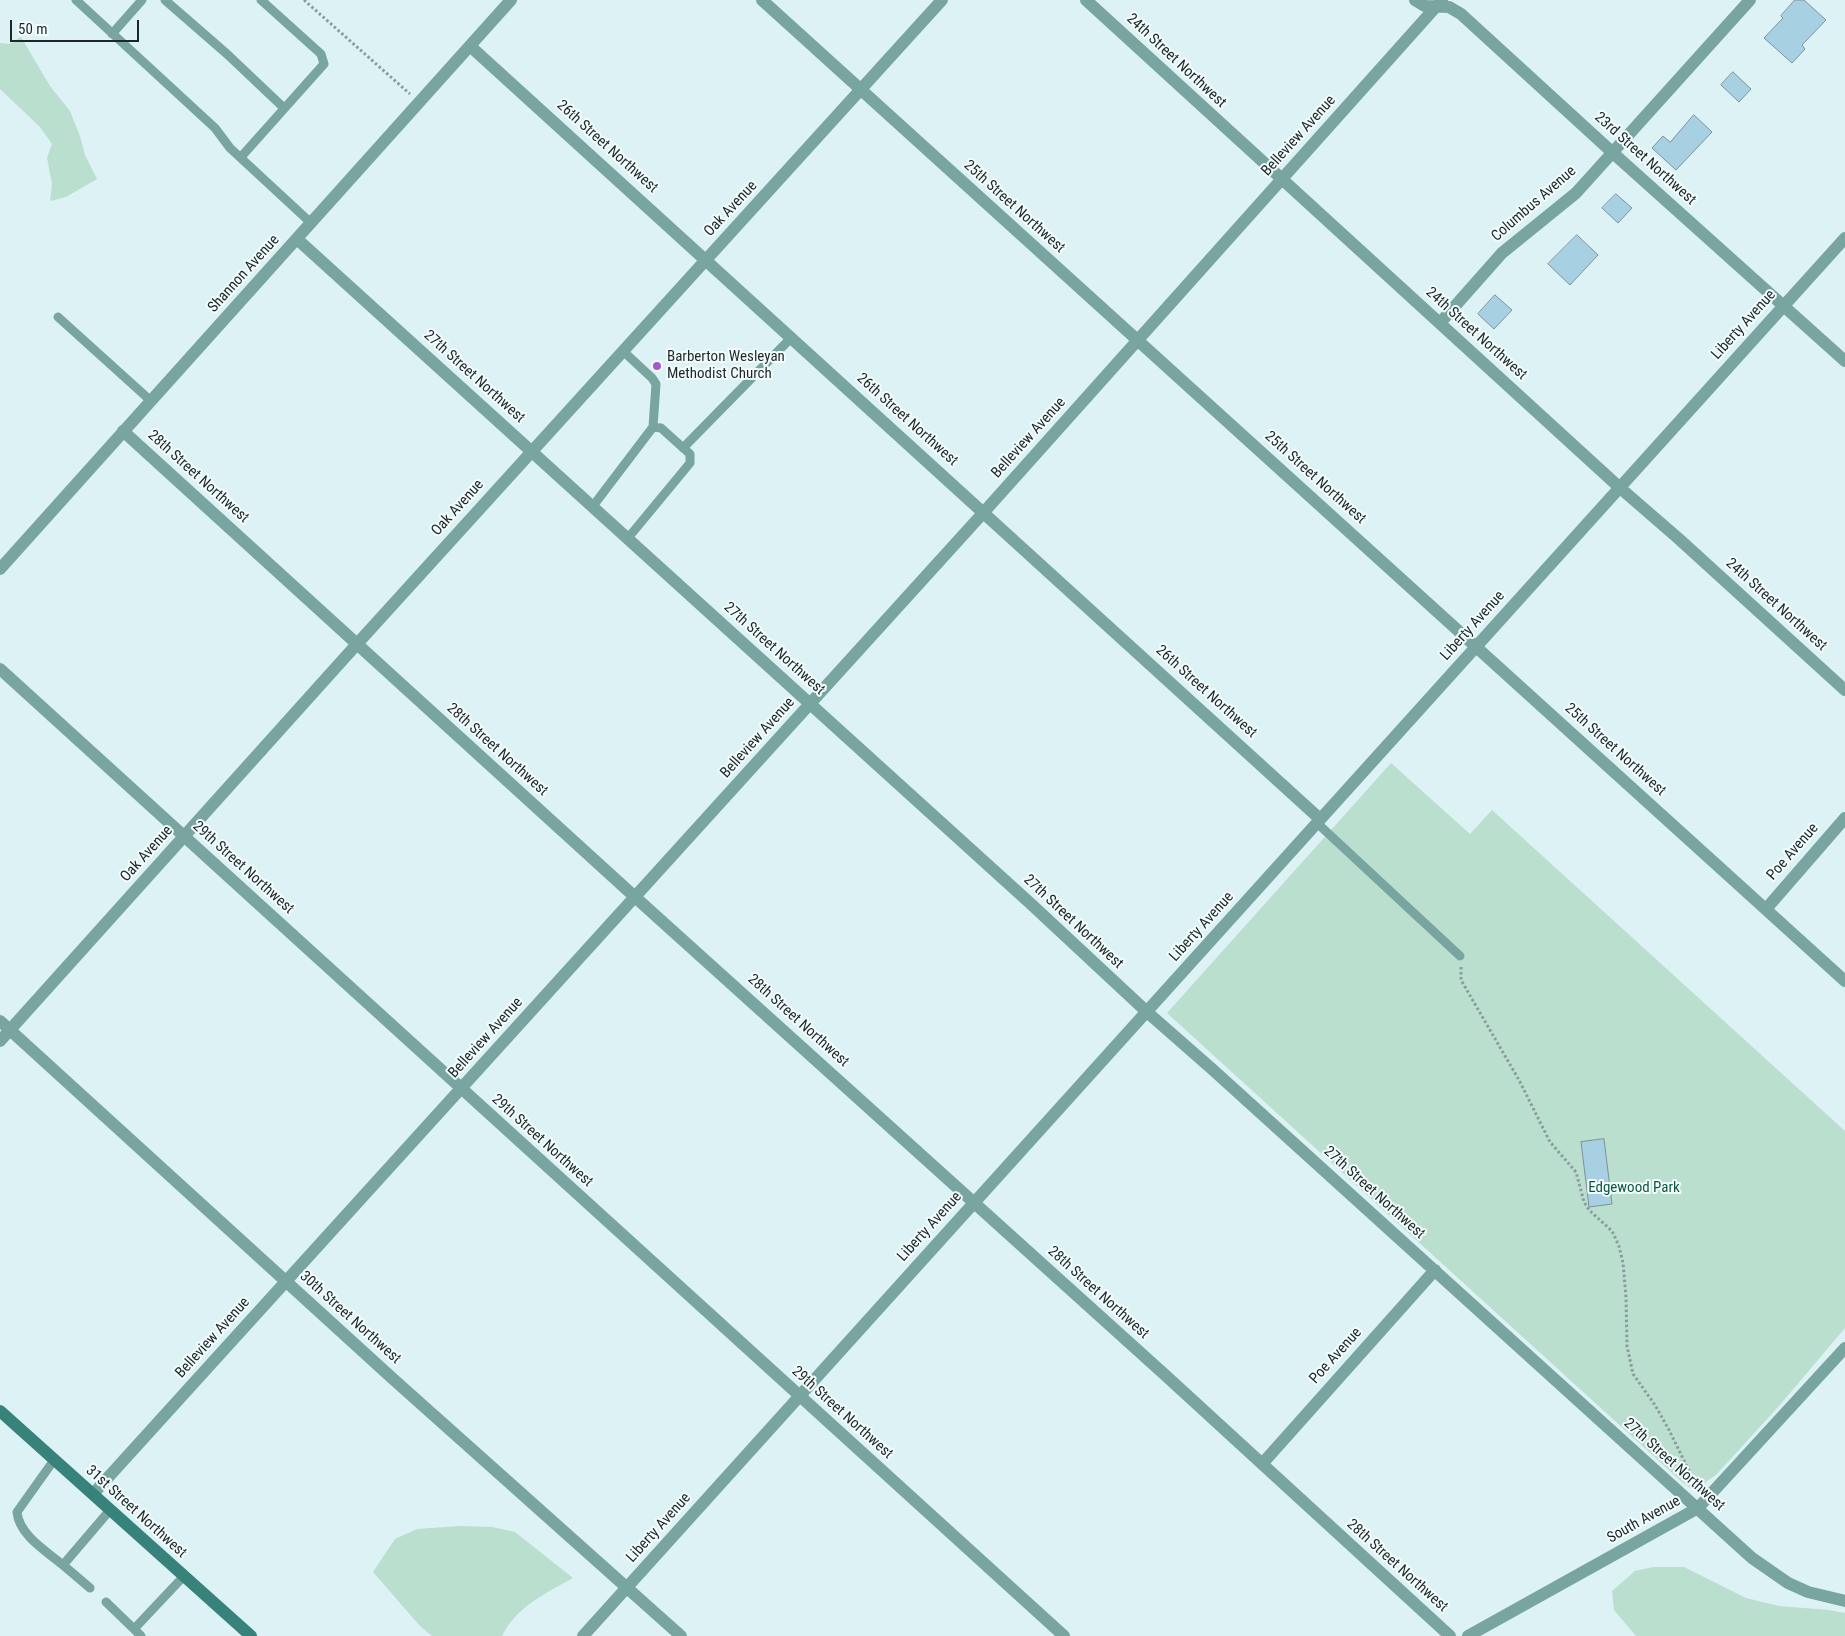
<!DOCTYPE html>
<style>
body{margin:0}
#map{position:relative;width:1845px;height:1636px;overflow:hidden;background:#dcf2f5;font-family:"Roboto Condensed",sans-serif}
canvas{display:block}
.scale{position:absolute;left:10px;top:20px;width:129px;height:22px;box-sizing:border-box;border:2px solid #1e2728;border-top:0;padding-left:6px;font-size:15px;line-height:18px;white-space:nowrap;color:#1e2728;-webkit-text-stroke:4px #f3fcfd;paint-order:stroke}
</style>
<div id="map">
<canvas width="1845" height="1636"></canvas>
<div class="scale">50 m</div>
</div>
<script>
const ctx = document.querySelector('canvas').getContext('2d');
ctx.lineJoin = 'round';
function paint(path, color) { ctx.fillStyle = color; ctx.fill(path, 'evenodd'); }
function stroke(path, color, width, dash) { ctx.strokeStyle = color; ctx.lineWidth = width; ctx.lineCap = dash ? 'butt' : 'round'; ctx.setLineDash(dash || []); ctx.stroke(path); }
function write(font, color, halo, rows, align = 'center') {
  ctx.font = font + ' "Roboto Condensed",sans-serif'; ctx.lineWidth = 4; ctx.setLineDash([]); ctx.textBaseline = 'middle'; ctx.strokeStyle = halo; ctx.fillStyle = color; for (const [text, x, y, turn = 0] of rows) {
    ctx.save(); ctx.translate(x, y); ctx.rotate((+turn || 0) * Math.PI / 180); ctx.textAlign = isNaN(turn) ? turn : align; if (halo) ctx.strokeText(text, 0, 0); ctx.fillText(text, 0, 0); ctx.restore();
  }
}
paint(new Path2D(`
 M21 37 50 86 70 111 80 136 85 155 97 179 66 197 50 201 52 184 47 158 52 144 40 127 0 89V43L9 44Z
 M1391 763 1470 834 1492 810 1845 1131V1328L1779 1406 1716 1475 1697 1488 1689 1487 1682 1482 1167 1013Z
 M460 1526 492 1527 515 1532 573 1578C545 1594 517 1606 502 1636H432L420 1626 373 1572 395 1539 417 1529Z
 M1653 1567H1684L1746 1598 1779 1606 1829 1610 1845 1613V1636H1636L1614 1610 1612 1591 1635 1571Z`), '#bbdfce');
const building = new Path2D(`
 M1795 0H1804L1826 20 1802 45 1805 49 1792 63 1764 38 1783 18 1781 16Z
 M1733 72 1751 89 1739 102 1721 85Z
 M1694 115 1712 132 1676 170 1652 148 1663 136 1670 142Z
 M1616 194 1632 208 1618 223 1602 208Z
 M1577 235 1598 255 1570 285 1548 264Z
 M1495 295 1512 310 1494 329 1478 314Z
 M1604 1139 1612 1204 1589 1207 1581 1142Z`);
paint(building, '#a7d0e3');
stroke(building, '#7f9199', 1);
stroke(new Path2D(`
 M304 0 410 94
 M1461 967V980L1519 1080 1550 1142 1576 1172 1584 1202 1589 1210 1612 1231 1619 1246 1623 1263 1626 1297 1627 1346 1633 1374 1655 1405 1669 1430 1697 1487`), '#8a9b9d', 3, [2.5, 2.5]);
stroke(new Path2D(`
 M76 0 215 128 230 148 311 223
 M165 0 227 54 284 108
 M112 34 142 0
 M241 157 324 64 321 54 261 0
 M58 317 151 401
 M623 351 652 378 656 384 653 427
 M683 448 792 337
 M593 506 653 427 661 428 690 454V463L628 538
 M1317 823 1460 956
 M54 1460 17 1512C19 1535 46 1551 63 1565L110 1510
 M63 1565 90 1588
 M106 1602 134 1629
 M141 1636 134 1629 184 1576`), '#78a59f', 9);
stroke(new Path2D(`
 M762 0 1845 981
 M1086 0 1619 487 1679 539 1845 690
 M1415 0 1425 6 1449 7 1461 14 1613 153 1845 361
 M470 46 1320 819
 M297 239 1031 904 1147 1012 1212 1069 1752 1558 1788 1583 1808 1592 1845 1601
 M1440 323 1502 253 1576 193 1750 0
 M123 431 635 897 1164 1374 1450 1636
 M0 669 1064 1636
 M1766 909 1845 818
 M0 1021 392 1378 681 1636
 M0 1041 357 644 942 0
 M1262 1464 1435 1270
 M93 1494 984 512 1442 0
 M583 1636 1845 238
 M1468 1636 1698 1508 1845 1348`), '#78a59f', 12);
stroke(new Path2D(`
 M0 569 511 0`), '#78a59f', 12);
stroke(new Path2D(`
 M0 1411 251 1636`), '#37827a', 12);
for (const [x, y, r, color] of [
 [657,366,5,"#a259cd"]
]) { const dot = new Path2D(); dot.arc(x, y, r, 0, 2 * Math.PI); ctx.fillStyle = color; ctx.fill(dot); stroke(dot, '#f3fcfd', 2); }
write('15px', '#1e2728', '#f3fcfd', [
 ["24th Street Northwest",1176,61,43],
 ["Belleview Avenue",1299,136,-48],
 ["26th Street Northwest",607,147,42],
 ["23rd Street Northwest",1645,159,42],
 ["Columbus Avenue",1534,204,-41],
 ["25th Street Northwest",1014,207,42],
 ["Oak Avenue",731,209,-47],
 ["Shannon Avenue",244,274,-48],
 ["Liberty Avenue",1744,325,-48],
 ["24th Street Northwest",1476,334,42],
 ["27th Street Northwest",474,377,42],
 ["26th Street Northwest",907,420,42],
 ["Belleview Avenue",1029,438,-48],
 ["28th Street Northwest",198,477,42],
 ["25th Street Northwest",1315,478,42],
 ["Oak Avenue",458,508,-48],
 ["24th Street Northwest",1776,605,42],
 ["Liberty Avenue",1473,626,-48],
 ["27th Street Northwest",774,649,42],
 ["26th Street Northwest",1206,692,42],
 ["Belleview Avenue",758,738,-48],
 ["28th Street Northwest",497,750,42],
 ["25th Street Northwest",1615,750,42],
 ["Poe Avenue",1793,852,-49],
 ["Oak Avenue",147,854,-48],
 ["29th Street Northwest",243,868,42],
 ["27th Street Northwest",1073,922,43],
 ["Liberty Avenue",1202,927,-48],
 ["28th Street Northwest",798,1021,42],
 ["Belleview Avenue",486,1038,-48],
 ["29th Street Northwest",542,1141,42],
 ["27th Street Northwest",1374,1193,42],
 ["Liberty Avenue",930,1227,-48],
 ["28th Street Northwest",1098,1293,42],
 ["30th Street Northwest",350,1318,42],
 ["Belleview Avenue",213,1338,-48],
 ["Poe Avenue",1336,1356,-48],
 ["29th Street Northwest",842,1413,42],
 ["27th Street Northwest",1674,1465,42],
 ["31st Street Northwest",136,1512,42],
 ["South Avenue",1644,1520,-29],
 ["Liberty Avenue",659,1528,-48],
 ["28th Street Northwest",1397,1566,42]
]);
write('15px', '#1e2728', '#f3fcfd', [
 ["Barberton Wesleyan",667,357],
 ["Methodist Church",667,374]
], 'left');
write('15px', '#0e573f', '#f3fcfd', [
 ["Edgewood Park",1634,1188]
]);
</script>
